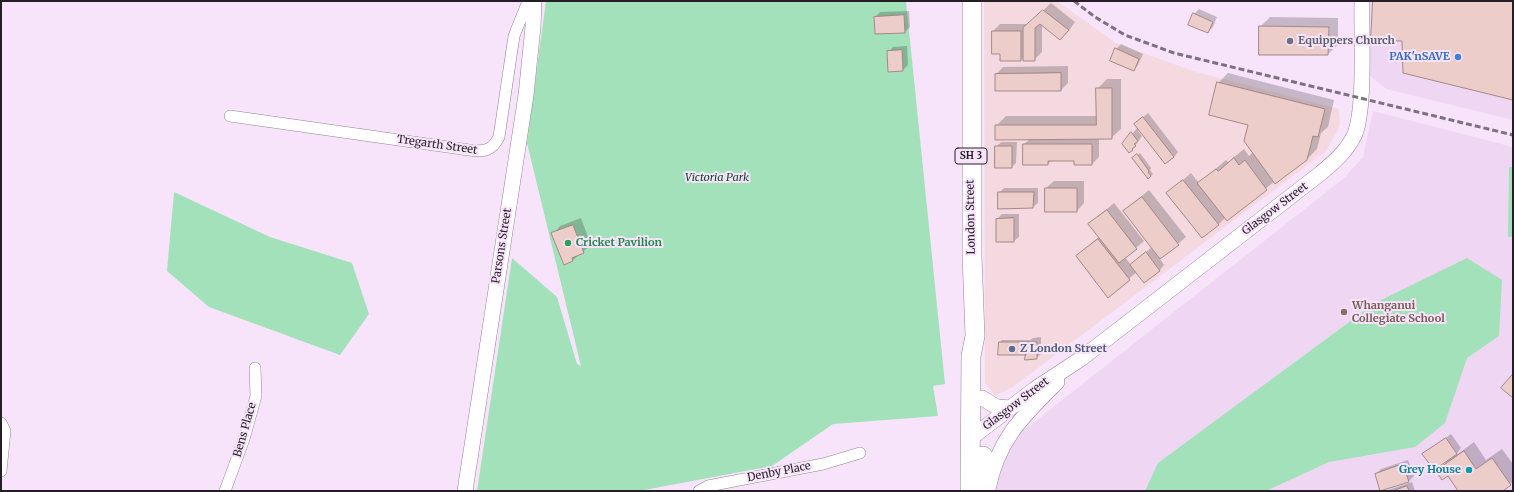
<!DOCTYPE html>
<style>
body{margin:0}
#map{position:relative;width:1514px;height:492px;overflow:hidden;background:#f7e4fa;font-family:Merriweather,serif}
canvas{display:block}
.frame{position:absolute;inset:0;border:2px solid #251e26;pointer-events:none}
</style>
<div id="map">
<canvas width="1514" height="492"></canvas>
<div class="frame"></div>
</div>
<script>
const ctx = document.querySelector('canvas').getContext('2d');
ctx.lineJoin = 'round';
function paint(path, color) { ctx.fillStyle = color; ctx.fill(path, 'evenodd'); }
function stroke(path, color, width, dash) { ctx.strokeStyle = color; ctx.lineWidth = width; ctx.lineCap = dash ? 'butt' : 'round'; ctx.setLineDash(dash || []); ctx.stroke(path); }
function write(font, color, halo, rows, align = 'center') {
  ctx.font = font + ' Merriweather,serif'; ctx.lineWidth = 4; ctx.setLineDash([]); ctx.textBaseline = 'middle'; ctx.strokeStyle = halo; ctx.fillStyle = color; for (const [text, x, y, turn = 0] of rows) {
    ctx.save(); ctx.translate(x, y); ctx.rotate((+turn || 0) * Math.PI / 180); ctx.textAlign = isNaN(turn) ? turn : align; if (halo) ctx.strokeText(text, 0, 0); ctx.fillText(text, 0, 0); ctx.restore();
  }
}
paint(new Path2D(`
 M1369 1H1513V120L1386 89 1369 75Z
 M1373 111 1513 147V491H990L1005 445 1344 178 1363 157Z`), '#efd7f3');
paint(new Path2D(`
 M984 1H1057L1116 43 1193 71 1339 109 1340 124 1338 130 1326 151 1013 387 995 396 985 383Z`), '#f4dae0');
paint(new Path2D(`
 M546 1H906L945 384 933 386 938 416 833 424 772 466 639 491H477L512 258 557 297 577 364 581 366 527 143Z
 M1509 167H1513V237H1508Z
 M174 192 270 237 352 263 369 314 340 355 209 307 167 271Z
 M1467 258 1502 280 1499 336 1467 358 1445 423 1415 447 1329 462 1266 491H1145L1158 463 1375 303Z`), '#a2e1ba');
paint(new Path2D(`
 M1051 3 1075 22 1068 32 1042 24V52L1034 60 1024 57 1021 60 1001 53 993 31 1000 24H1029Z
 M1199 9 1217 17 1213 27 1208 32 1194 14Z
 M909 11 910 27 905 32 875 17 880 12Z
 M1270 17 1338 18V45L1328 54H1260V27Z
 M1121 44 1143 54 1138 65 1134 70 1116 49Z
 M907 46 908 65 903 70 888 52 893 47Z
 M1068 66V83L1061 90H996V74L1003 67Z
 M1228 73 1334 100 1328 127 1321 133 1317 149 1307 159 1275 181 1227 220 1225 218 1218 225 1168 193 1191 173 1199 183 1226 160 1228 162 1244 149 1249 156 1253 152 1249 124 1218 83Z
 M1107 79H1121V129L1111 138H1099V157L1092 164 1075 160H1052L1048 164 1024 144 1030 139 996 126 1006 116H1097V89Z
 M1148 113 1178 152 1174 157 1140 130 1138 131 1142 136 1133 149 1130 152 1124 144 1138 127 1135 124Z
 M1001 142H1017L1016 163 1012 167 996 147Z
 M1140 153 1151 168 1150 170 1153 174 1151 176 1136 156Z
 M1054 181H1084V203L1077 211 1046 188Z
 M1004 188H1038V203L1033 207 999 208V193Z
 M1149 190 1186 237 1160 259 1164 265 1160 270 1144 282 1137 272 1108 296 1077 256 1099 237 1089 224 1114 203 1144 241 1125 257 1131 265 1152 247 1124 211Z
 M1002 214H1019V237L1014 241 997 219Z
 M581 218 591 245 572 261 553 234 560 226Z
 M1041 337V354L1036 358 1000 342 1002 340H1030L1033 338Z
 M1451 434 1461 448 1455 456 1474 442 1486 460 1502 449 1513 464V482L1501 491H1460L1448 475 1437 472 1448 460 1424 454Z
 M1408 460 1414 476 1409 481 1381 490 1376 474 1381 469Z
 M1412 482 1415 491H1385Z`), '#0003');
const building = new Path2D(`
 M1373 1H1513V100L1403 73 1402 41 1371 40Z
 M1043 10 1069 30 1060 40 1040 24 1035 28V61H1023V28Z
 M1193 13 1213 22 1208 33 1188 25Z
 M904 15 905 33 875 34 874 17Z
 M1259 26 1329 27 1328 55H1259Z
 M992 31H1021V61H1000V54H992Z
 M1115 48 1139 59 1134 71 1110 61Z
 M902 50 903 71 888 72 887 51Z
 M1061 73V91H995V74Z
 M1217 82 1325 109 1318 137 1313 136 1307 160 1275 184 1244 141 1248 125 1209 115Z
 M1096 88H1112V139L995 140V125H1096Z
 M1143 117 1174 157 1165 164 1134 124Z
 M1131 132 1138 141 1134 144 1136 146 1132 149 1133 150 1129 153 1122 144Z
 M1023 144H1092V165H1074V161H1048V165H1023Z
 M995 146H1012V168H995Z
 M1137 154 1149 171 1148 172 1151 176 1148 179 1132 158Z
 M1234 158 1239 165 1245 160 1267 190 1227 221 1197 183 1216 169 1218 171Z
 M1183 180 1219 225 1202 238 1166 193Z
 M1045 188H1077V212H1045Z
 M998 192H1034L1033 208 998 209Z
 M1142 197 1179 245 1160 259 1123 211Z
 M1107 210 1137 249 1119 263 1088 224Z
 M1014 218V242H996V219Z
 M573 225 584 253 572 258 573 261 564 265 551 233Z
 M1098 239 1130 280 1108 298 1076 256Z
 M1146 252 1160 271 1144 283 1130 265Z
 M999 342H1027L1026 355H998Z
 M1027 342H1037V359L1025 360Z
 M1513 374V398L1501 388Z
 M1446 438 1457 454 1434 470 1422 454Z
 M1464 451 1476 469 1492 458 1511 485 1503 491H1458L1448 476 1442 480 1436 471Z
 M1403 464 1409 482 1380 491 1375 474Z
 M1407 486 1409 491H1393Z`);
paint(building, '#eccdca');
stroke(building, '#a58886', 1);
const street = new Path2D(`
 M230 116 469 150C484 152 492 151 499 137L514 36 528 1
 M1 423 5 431 1 471
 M225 491 244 439 256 396 255 368
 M699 491 708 486 823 464 860 453`);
const secondary = new Path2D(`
 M982 398 997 407 1010 408
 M971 438 1035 389 1082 358 1321 173C1334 162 1346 152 1354 136 1366 110 1361 33 1362 1
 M988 489C998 439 1022 417 1057 382
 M465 491 526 95 533 27 534 1`);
const highway = new Path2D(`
 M983 456V491
 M970 491 971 356 975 336 972 255V1`);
stroke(street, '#938296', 12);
stroke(secondary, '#938296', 16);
stroke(highway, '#938296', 20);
stroke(street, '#fff', 11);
stroke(secondary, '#fff', 15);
stroke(highway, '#fff', 19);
stroke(new Path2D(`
 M1074 1 1095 17 1125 35 1174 53 1513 135`), '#7d717f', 3, [6, 3]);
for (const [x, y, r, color] of [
 [1290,41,4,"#6b7280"],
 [1458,57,4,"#3f7fe0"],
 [568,243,4,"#2e9e5b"],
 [1344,312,4,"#8d6e63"],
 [1012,349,4,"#5c6f8a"],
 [1469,470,4,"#0f9aa8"]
]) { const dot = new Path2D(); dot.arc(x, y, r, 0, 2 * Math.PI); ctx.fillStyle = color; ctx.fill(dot); stroke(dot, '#f7e4fa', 1.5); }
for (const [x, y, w] of [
 [971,156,32]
]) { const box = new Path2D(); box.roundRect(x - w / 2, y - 8, w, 16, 3); ctx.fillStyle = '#f7e4fa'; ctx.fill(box); stroke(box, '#251e26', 1); }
write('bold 10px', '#251e26', null, [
 ["SH 3",971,156]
]);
write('bold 11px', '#5b616d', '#f7e4fa', [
 ["Equippers Church",1298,41]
], 'left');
write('bold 11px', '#366cbe', '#f7e4fa', [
 ["PAK'nSAVE",1450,57]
], 'right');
write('11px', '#251e26', '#f7e4fa', [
 ["Tregarth Street",437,145,8],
 ["Glasgow Street",1275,209,-37],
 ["London Street",971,217,-91],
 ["Parsons Street",502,246,-81],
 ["Glasgow Street",1016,404,-37],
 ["Bens Place",245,430,-74],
 ["Denby Place",779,472,-11]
]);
write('italic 11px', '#0e472b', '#f7e4fa', [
 ["Victoria Park",717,178]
]);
write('bold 11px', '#27864d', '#f7e4fa', [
 ["Cricket Pavilion",576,243]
], 'left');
write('bold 11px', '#785e54', '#f7e4fa', [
 ["Whanganui",1352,306],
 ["Collegiate School",1352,319]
], 'left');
write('bold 11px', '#4e5e75', '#f7e4fa', [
 ["Z London Street",1020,349]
], 'left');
write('bold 11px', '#0d838f', '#f7e4fa', [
 ["Grey House",1461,470]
], 'right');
</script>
